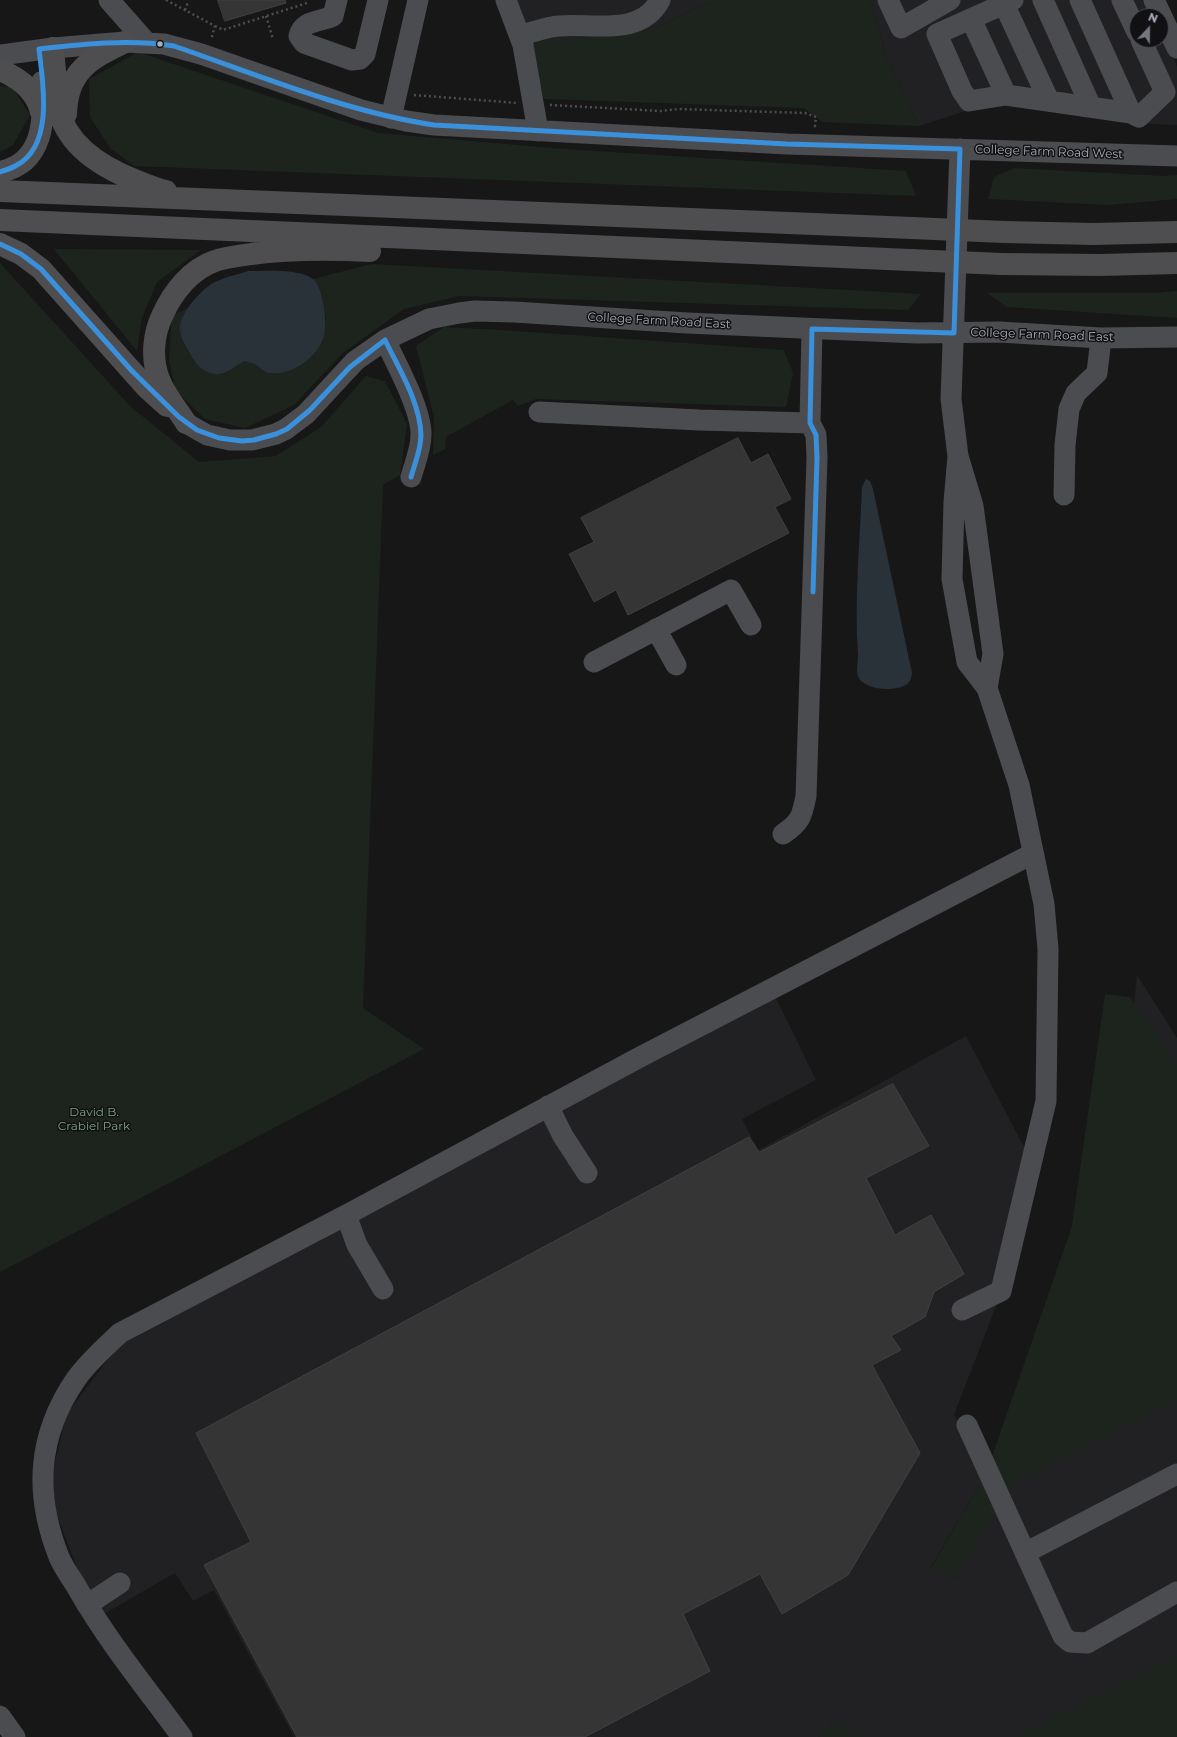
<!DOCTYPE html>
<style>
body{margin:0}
#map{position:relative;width:1177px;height:1737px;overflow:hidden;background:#171717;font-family:Montserrat,sans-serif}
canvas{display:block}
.north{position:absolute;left:1129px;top:8px;width:40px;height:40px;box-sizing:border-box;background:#111113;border:1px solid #4d4f55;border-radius:50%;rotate:22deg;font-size:11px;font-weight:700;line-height:16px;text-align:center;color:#a8adb8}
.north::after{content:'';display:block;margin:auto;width:14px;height:18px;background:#757880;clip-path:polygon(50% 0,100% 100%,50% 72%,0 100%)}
</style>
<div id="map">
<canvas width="1177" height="1737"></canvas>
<div class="north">N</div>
</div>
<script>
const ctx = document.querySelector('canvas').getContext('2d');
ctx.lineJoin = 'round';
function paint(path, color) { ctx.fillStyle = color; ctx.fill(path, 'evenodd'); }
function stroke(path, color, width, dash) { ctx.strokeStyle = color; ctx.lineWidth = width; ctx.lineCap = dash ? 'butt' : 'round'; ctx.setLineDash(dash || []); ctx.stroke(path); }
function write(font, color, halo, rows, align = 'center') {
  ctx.font = font + ' Montserrat,sans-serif'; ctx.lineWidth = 3; ctx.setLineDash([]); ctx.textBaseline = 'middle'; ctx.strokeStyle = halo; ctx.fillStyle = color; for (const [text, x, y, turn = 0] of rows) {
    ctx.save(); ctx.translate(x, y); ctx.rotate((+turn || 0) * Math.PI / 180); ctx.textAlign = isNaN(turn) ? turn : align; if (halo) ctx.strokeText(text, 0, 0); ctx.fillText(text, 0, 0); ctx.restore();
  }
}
paint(new Path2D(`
 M497 0H715L655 28 513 47Z
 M871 0H1154L1160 16H1137V40H1161V20L1177 67V125L1152 124 988 104 919 126 887 59Z
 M1137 975 1177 1038V1737H845L832 1722 819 1737H294L214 1590 193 1601 175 1573 97 1618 48 1493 66 1415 118 1346 774 994 816 1080 742 1119 758 1150 966 1036 1036 1170 1016 1254 954 1415 986 1474 931 1567 956 1578 1103 1304Z`), '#212123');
paint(new Path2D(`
 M715 0H871L887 59 919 126 822 122 804 108 544 99 530 44 655 28Z
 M138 52 378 133 564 149 906 171 916 196 134 166 110 148 90 117 89 79Z
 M0 86 12 87 30 115 13 145 0 152Z
 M1014 168 1163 176 1177 175V199L1108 205 988 199 994 177Z
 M54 249 201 250 157 282 142 318 137 351Z
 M0 263 130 406 199 462 276 456 321 427 366 376 385 381 407 424 400 475 383 485 363 1008 424 1049 0 1272Z
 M372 264 921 294 908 310 460 296 404 309 343 353 294 405 245 428 205 419 176 391 169 360 172 315 188 308C174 332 182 340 194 362L224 373 245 361 254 364 263 370 314 354 323 341 326 318 321 294 313 279Z
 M1177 291V318L1007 307 987 293H1156Z
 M444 327 501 330 784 350 793 373 786 407 536 399 518 406 513 400 446 437 445 449 433 455 434 417 416 346Z
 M1105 994 1130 997 1177 1066V1399L1010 1486 956 1578 931 1568 986 1474 1072 1226Z
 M1177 1656V1737H1016L1165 1662Z
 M832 1722 866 1737H819Z`), '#1d241e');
paint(new Path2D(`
 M248 271C264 271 302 268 314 280 324 291 329 328 322 342 314 359 290 376 270 373 263 372 259 366 254 364 251 363 248 362 245 361 236 365 225 376 215 374 204 373 194 363 190 354 186 347 181 339 180 331 177 316 201 290 213 283 224 277 237 275 248 271Z
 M866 479 870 481 873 489 912 673C911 678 911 681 907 684 897 692 863 691 858 676 856 672 858 661 858 655 854 600 860 542 862 487Z`), '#2a3239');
const building = new Path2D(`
 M218 0H285L286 3 225 21Z
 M738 438 751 463 768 454 791 499 775 507 789 533 628 615 616 590 594 602 569 554 594 542 581 518Z
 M893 1084 929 1146 866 1178 895 1235 931 1215 964 1274 934 1292 925 1317 891 1336 901 1350 872 1365 920 1453 848 1575 782 1614 760 1574 683 1614 710 1671 585 1737H297L204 1565 251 1542 196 1433 749 1137 759 1152Z`);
paint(building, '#353536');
stroke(building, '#3f4043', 1);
stroke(new Path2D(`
 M166 0 215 26 211 40
 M185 10 188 2
 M266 16 273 39
 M215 26 223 30 307 3 306 0
 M414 95 517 103
 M550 105 661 111 678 109 805 113 816 117 815 126H818`), '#4d4e52', 2.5, [2, 3]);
stroke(new Path2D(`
 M109 0 146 42
 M337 0 333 16C321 22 302 20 299 36L304 43 352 60 360 59 365 54 378 0
 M506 0 523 45 538 131
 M888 0 901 28 950 0
 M1043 0 1091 107
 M1080 0 1131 113 1139 117 1165 92 1141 40
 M1122 0 1137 32
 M1154 0 1177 48
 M1004 4 1049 101
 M971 19 1006 95 1131 113
 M520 36C532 32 546 27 559 26 593 23 641 37 660 0
 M0 55 53 48 125 42 164 44 201 54 361 110 406 121 434 125 787 144 1177 156
 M1006 95 969 101 962 91 937 34 1013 0
 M391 118 418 0
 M960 149 951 399 958 456 973 506 993 654 987 688
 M385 340C396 363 422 411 421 435 421 449 415 463 411 477
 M539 412 699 420 810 423
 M186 423 207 435 230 440H252L276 434 286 429 306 414 355 361 385 340 429 319 459 313 475 311 514 312 687 323 917 333 999 332 1101 338 1177 337
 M958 456 954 502 952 579 967 662 987 688 1019 785 1044 904 1048 949 1046 1101 1001 1291 962 1310
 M1064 495 1065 445 1069 409 1076 393 1097 373 1101 338
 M656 629 676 665
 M594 662 731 590 751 625
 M783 834C801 822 802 816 806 796L817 458 816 435 810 423 812 329
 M548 1106 563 1136 587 1173
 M346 1215 357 1245 383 1289
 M967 1425 1063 1636 1070 1642 1087 1643 1177 1592
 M1025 1553 1177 1474
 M87 1605 120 1583
 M0 1716 15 1737
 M182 1737C147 1689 109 1643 79 1591 73 1580 64 1569 59 1557 34 1494 37 1436 76 1379 88 1362 105 1347 120 1333L350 1213 642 1056 1032 854`), '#4b4c50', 21);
stroke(new Path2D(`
 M53 48 58 107C66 146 103 168 137 181 147 185 156 189 166 191
 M0 70C19 78 36 90 41 112
 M66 114C67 71 90 59 125 42
 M0 172C44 163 45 119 42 82
 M0 191 912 228
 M0 220 910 260
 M1004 232 1093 234 1177 232
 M0 244 21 254 41 269 146 387 167 406
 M1002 264 1100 265 1177 263
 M186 423C178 410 165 395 159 379 151 359 153 334 163 314 173 292 191 269 215 261 226 257 239 256 251 254 290 249 330 249 370 251`), '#4e4e51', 22);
stroke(new Path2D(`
 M912 228 1004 232
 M910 260 1002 264`), '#4e4e51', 22);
stroke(new Path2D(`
 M0 172C6 170 12 168 17 165 54 145 43 83 39 49 84 44 129 39 174 46 258 75 346 112 434 125L787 144 960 149 954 333 812 329 810 423 816 435 817 458 813 592
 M0 244 21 254 41 269 132 371 179 417 197 430 219 438 242 441 254 440 276 434 287 429 310 410 350 367 385 340
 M385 340C399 369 420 402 421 435 421 449 415 463 411 477`), '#3a90db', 5);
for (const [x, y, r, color] of [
 [160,44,3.5,"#a8adb8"]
]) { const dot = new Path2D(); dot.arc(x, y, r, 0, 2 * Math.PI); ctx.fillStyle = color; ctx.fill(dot); stroke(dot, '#111113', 1.5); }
write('12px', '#a8adb8', '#111113', [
 ["College Farm Road West",1049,152,2],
 ["College Farm Road East",659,321,3],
 ["College Farm Road East",1042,335,2]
]);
write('12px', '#7fa381', '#111113', [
 ["David B.",94,1112],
 ["Crabiel Park",94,1126]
]);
</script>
